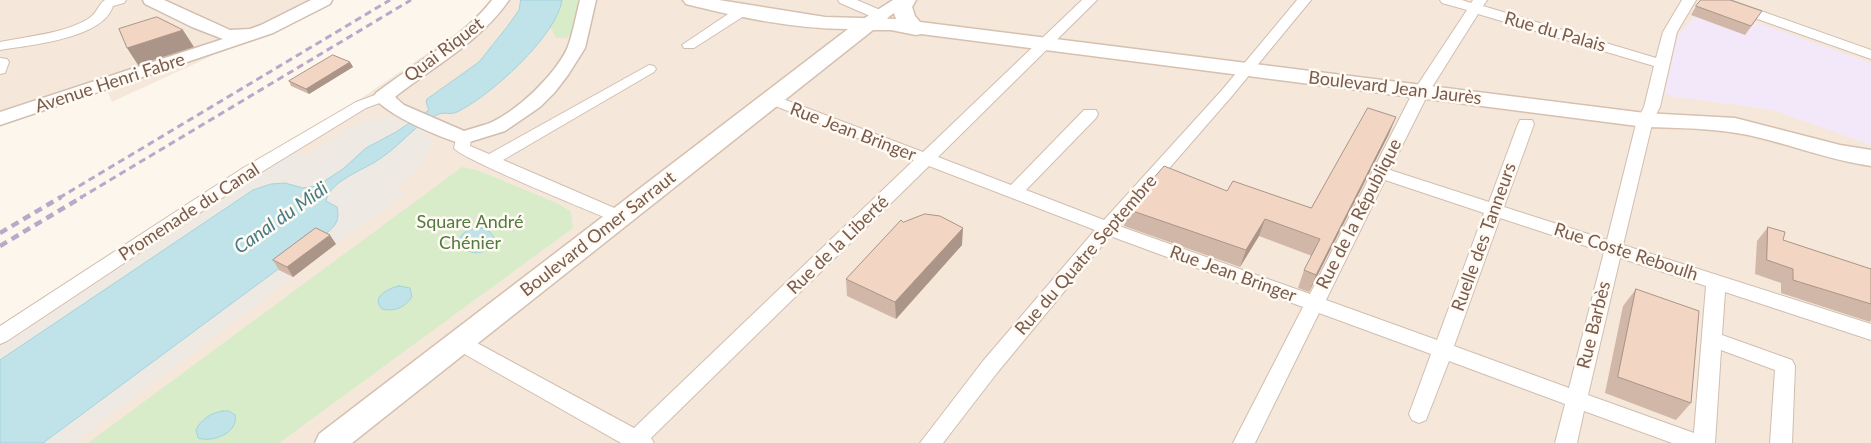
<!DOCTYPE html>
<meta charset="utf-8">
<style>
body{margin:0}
canvas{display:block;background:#fdf6ec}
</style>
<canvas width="1871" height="443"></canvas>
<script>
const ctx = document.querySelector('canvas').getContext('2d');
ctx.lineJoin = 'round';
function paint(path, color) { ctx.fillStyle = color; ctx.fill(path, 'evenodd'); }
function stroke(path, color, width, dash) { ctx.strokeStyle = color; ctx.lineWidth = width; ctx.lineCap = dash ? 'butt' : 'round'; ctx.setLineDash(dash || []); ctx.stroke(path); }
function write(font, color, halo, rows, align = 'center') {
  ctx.font = font + ' Lato,sans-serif'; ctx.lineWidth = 5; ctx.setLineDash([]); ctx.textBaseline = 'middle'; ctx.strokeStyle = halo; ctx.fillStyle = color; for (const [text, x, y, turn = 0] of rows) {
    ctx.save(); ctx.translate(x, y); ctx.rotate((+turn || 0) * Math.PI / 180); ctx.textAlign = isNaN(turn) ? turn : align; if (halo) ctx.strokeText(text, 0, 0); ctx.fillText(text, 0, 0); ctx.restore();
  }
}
paint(new Path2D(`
 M0 0H333L112 102 106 89 0 125Z
 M494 0H1871V443H0V344L479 18Z`), '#f5e8da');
paint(new Path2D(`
 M382 117 403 121 422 129 432 140 427 155 418 170 395 188 406 194 336 244 75 443H43L327 233 337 207 326 201 327 192 353 174 382 158 414 130 405 126 376 141 356 155 343 169 317 186 303 188 285 183 271 184 253 190 0 360V348L296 151 307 156 347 129 363 122Z`), '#efe9e4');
paint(new Path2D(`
 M1704 0 1757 19 1755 22 1871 63V145L1773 110 1670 96 1665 92 1678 36 1694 17Z`), '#f3e8fa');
paint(new Path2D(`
 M562 0H581L572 32 567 38H556L550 27Z
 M462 167 477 170 559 204 571 212 573 228 279 443H88Z`), '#d8ecc9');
const water = new Path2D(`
 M521 0H562C557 36 489 97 457 112 451 115 444 112 439 114 416 123 401 145 381 158 365 170 330 180 326 201L337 207C340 220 336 225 327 233L43 443H0V360L253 190 271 184 285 183 303 188 317 186 343 169 366 148 396 132 429 110 426 102 427 99 479 62 507 27 519 10Z
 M482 228 490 232 496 240C489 253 476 256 464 249L459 239C465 229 471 229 482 228Z
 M399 286 410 288 412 297C404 308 394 312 382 309 370 297 389 288 399 286Z
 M223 411H229L235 415C239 433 212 443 198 438L196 430C201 419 211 413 223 411Z`);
paint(water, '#bfe3e8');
stroke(water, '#a5d3da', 1);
const minor = new Path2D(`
 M105 0H126L124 3 113 6C103 39 29 45 0 50V42C29 36 62 34 88 19 97 14 99 3 105 0Z
 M838 0H857L887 13 889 16 887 19H877L840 3Z
 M1082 0H1097L938 157 1011 185 1084 110H1096L1098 114 1096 118 1026 190 1104 220 1222 90 1297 0H1311L1232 96 1119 226 1310 294 1413 92 1467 10 1442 3 1440 0H1462L1471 3 1473 0H1487L1483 6 1656 58 1663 32 1682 0H1696L1677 32 1660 107 1653 120 1623 245 1871 324V340L1725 292 1722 335 1792 360 1795 366 1792 443H1770L1775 370 1721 350 1715 443H1672L1584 411 1577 443H1555L1565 404 1449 361 1426 420 1419 423 1412 420 1409 414 1431 354 1319 313 1255 443H1233L1303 307 1110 236 997 373 943 443H920L983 361 1095 230 929 166 651 438 654 443H621L452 347 449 342 452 337 459 334 466 337 634 428 914 160 765 102 762 99 765 96H775L923 152ZM1478 14 1654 66 1644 107 1637 120 1607 240 1504 207 1534 124 1532 120H1520L1518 124 1489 202 1390 170 1429 92ZM1385 180 1484 213 1437 340 1326 300ZM1500 218 1604 252 1569 388 1454 346ZM1620 258 1706 286 1694 433 1588 395Z
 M1710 0H1730L1871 50V59L1712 3Z
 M742 7 747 8 749 11 747 14 694 48H684L682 45 737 8Z
 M0 58 7 59 9 62 5 73 0 74Z
 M649 65 654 66 656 69 654 72 503 160 626 213 629 217 626 221 620 223 614 221C592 212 461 159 454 148L457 134 463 133 469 134 471 138 470 146 489 154Z
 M383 92 388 94 391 97 388 100 366 108 255 176 7 341 0 344V326L243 168 356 102Z`);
const tertiary = new Path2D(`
 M143 0H164L230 30 250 29 261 25 311 0H332L330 4 273 33 0 125V112L223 39 192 27 145 4Z
 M492 0H509C480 42 434 66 395 97L404 105 464 131C473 128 482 126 490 123 517 111 554 76 567 49 573 34 576 15 580 0H596L585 48 568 75 555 92 540 107 505 131 463 144C441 138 386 115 374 97L376 93C415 63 462 39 492 0Z
 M893 0H912L872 29 866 30 860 29 857 25 860 21Z`);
const secondary = new Path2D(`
 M683 0H719L825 17 896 19 892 7 896 0H916L912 7 915 16 920 22 1645 113 1735 118 1840 145 1871 150V166C1829 160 1790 144 1748 135 1714 128 1679 128 1645 127L921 34 916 35 891 30H873L352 443H315L319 434 848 29C794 29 738 17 686 4Z`);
stroke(minor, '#d1beb0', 2);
stroke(tertiary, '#d1beb0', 3);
stroke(secondary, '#d6c0b0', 3);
paint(minor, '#fff');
paint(tertiary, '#fff');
paint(secondary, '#fff');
stroke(new Path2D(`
 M59 198 390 0
 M80 198 411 0`), '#b9a8c9', 3, [7, 4.5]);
stroke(new Path2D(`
 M0 233 61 197
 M0 246 82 197`), '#b9a8c9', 4.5, [8, 5.5]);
paint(new Path2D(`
 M1696 6 1756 20 1745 35 1691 15Z
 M350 62 353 67 309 94 291 86 289 81Z
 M1389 134 1309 292 1298 288 1304 270 1312 256 1259 236 1240 267 1124 226 1127 209 1227 191 1311 208Z
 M1768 227 1783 240 1871 269V320L1870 322 1781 293V283L1755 274 1757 241Z
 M336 244 293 277 279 270 273 260Z
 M962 245 896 319 847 296 846 279Z
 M1636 289 1691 403 1676 420 1605 393 1623 306Z`), '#d1b7a8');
paint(new Path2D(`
 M183 30 194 47 138 65 127 48Z
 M350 62 353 67 309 94 306 89Z
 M1396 117 1389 134 1309 292 1316 275Z
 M1265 219 1259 236 1240 267 1246 250Z
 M963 228 962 245 896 319 895 302Z
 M330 235 336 244 293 277 287 267Z`), '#aa9588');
const building = new Path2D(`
 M1701 0H1730L1762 11 1751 26 1696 6Z
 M157 17 183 30 127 48 119 29Z
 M333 55 350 62 306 89 289 81Z
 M1368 108 1396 117 1316 275 1304 270 1320 239 1265 219 1246 250 1127 209 1164 166 1227 191 1233 181 1311 208Z
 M925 214 940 216 963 228 895 302 846 279 901 220 903 222Z
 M1768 227 1785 232 1783 240 1871 269V304L1793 280V269L1767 260Z
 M316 228 330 235 287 267 273 260Z
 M1636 289 1699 311 1691 403 1618 377Z`);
paint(building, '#f3d5c3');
stroke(building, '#aa9588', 1);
write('18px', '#7a5c4d', '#fffaf3', [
 ["Rue du Palais",1555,32,16],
 ["Quai Riquet",444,50,-37],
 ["Avenue Henri Fabre",110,83,-18],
 ["Boulevard Jean Jaurès",1395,88,7],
 ["Rue Jean Bringer",853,132,21],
 ["Promenade du Canal",189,212,-33],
 ["Rue de la République",1359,214,-63],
 ["Boulevard Omer Sarraut",598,234,-38],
 ["Ruelle des Tanneurs",1484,237,-70],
 ["Rue de la Liberté",838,245,-44],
 ["Rue Coste Reboulh",1626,252,18],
 ["Rue du Quatre Septembre",1086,255,-49],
 ["Rue Jean Bringer",1233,274,20],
 ["Rue Barbès",1594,325,-76]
]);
write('18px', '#537a41', '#fffaf3', [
 ["Square André",470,222],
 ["Chénier",470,243]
]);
write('italic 19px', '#437c86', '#fffaf3', [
 ["Canal du Midi",281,218,-35]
]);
</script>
